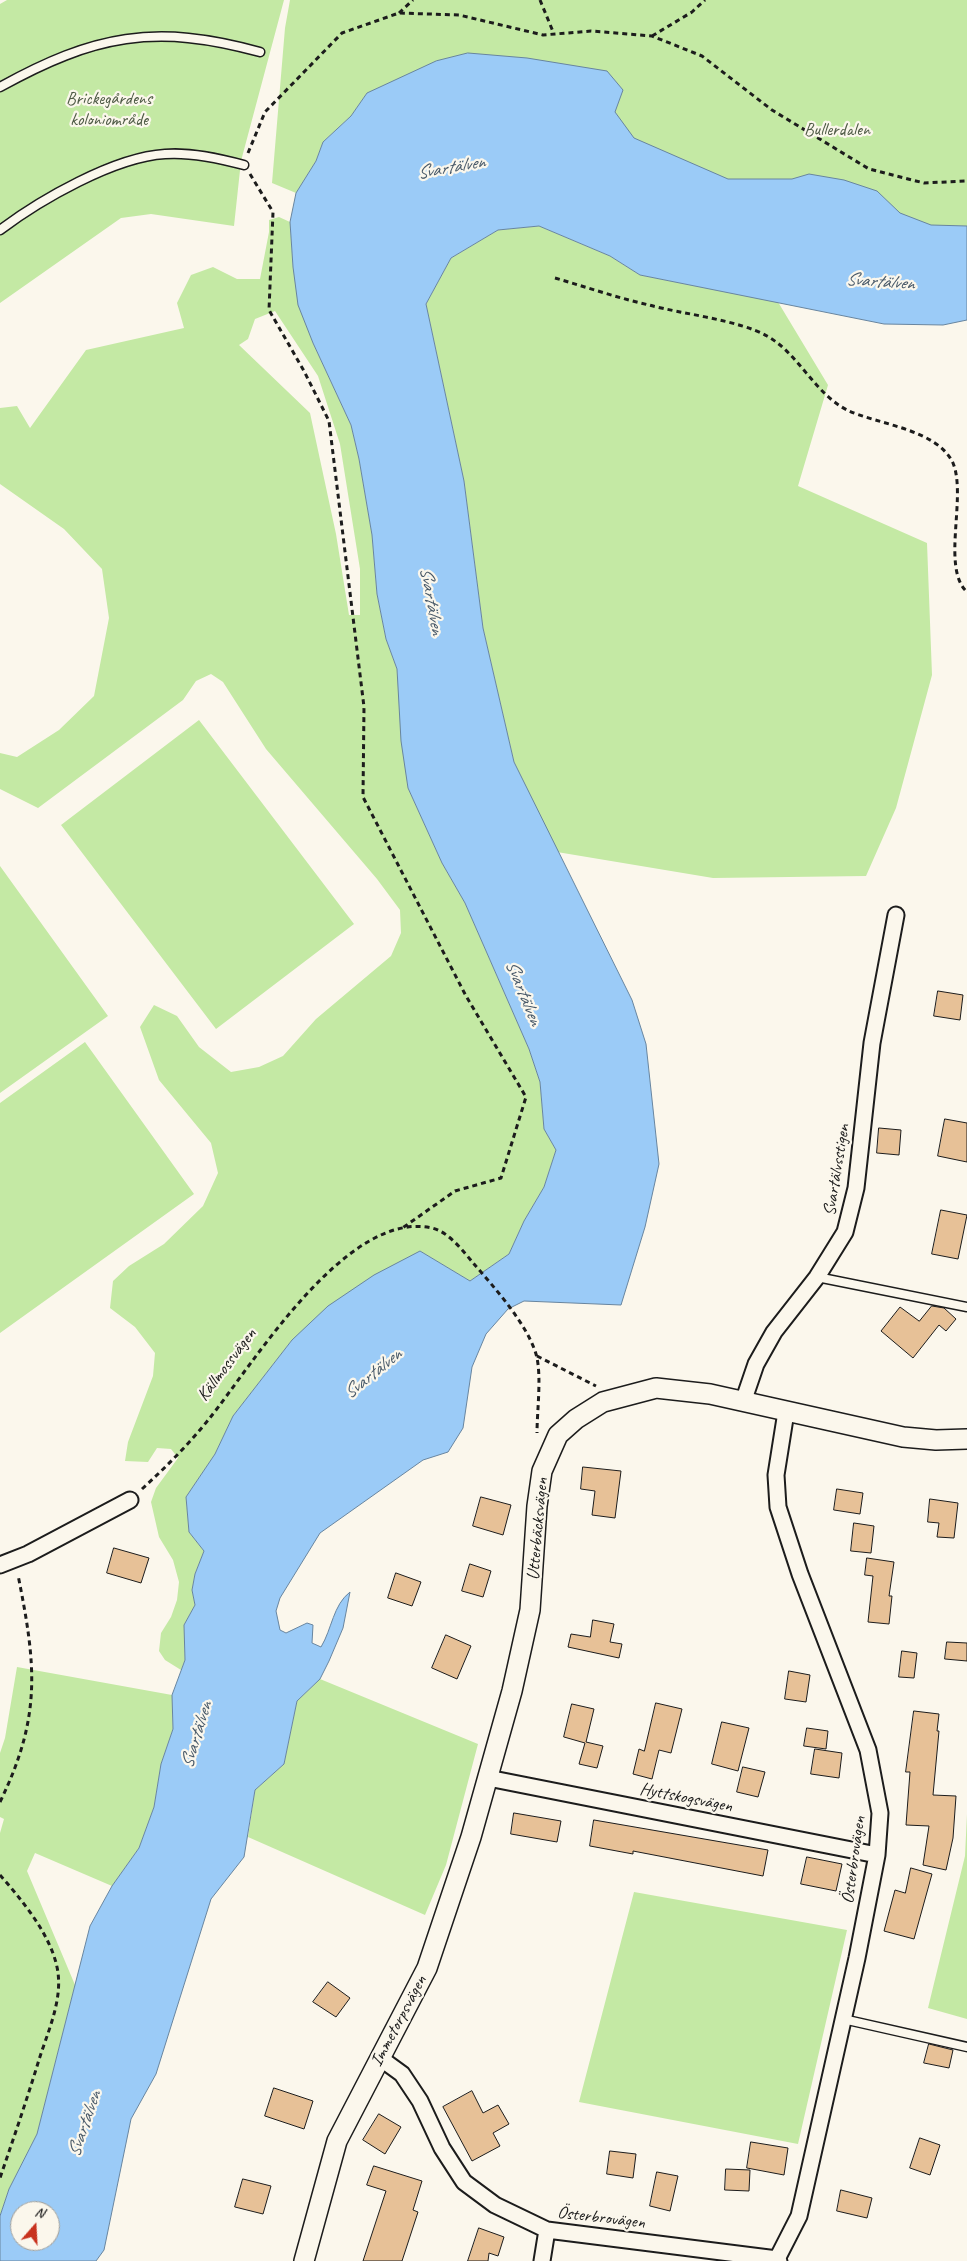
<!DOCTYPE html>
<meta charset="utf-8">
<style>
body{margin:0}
#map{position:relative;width:967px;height:2261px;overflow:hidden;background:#fbf7ec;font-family:Caveat,sans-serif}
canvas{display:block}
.north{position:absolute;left:10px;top:2201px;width:50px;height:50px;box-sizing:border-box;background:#fbf7ec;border:1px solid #a29f99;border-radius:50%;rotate:19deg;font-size:14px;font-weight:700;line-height:20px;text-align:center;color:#1c1c1c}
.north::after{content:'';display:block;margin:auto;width:18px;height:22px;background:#c8321e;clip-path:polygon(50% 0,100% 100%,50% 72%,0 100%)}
</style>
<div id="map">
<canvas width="967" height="2261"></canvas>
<div class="north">N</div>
</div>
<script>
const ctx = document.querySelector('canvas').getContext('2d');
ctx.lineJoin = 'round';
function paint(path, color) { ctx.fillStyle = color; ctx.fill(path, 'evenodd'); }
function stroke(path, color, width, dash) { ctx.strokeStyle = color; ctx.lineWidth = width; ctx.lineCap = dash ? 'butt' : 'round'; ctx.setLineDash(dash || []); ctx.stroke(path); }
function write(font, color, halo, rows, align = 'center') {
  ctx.font = font + ' Caveat,sans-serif'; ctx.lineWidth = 4.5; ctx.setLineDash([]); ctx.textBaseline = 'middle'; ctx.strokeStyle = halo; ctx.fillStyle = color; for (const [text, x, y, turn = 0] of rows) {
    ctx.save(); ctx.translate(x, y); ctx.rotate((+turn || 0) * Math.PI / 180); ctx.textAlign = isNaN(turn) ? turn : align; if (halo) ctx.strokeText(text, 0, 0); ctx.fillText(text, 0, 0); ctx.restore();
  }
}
paint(new Path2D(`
 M7 0H284L241 161 234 226 151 214 121 218 0 303V4Z
 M290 0H967V271L367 93 351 116 323 142 316 161 296 193 272 183 285 28Z
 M279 217 290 222 293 267 313 343 351 425 359 459 372 535 377 594 386 639 397 669 408 788 442 863 465 903 529 1049 540 1082 544 1129 556 1150 544 1187 524 1221 509 1254 470 1281 420 1251 292 1340 233 1416 215 1454 186 1497 189 1532 204 1551 195 1574 192 1590 195 1605 184 1625 185 1660 181 1670 165 1660 159 1651 161 1633 171 1617 177 1600 179 1582 173 1560 159 1537 151 1502 156 1488 178 1458 171 1449 157 1448 148 1462 125 1461 128 1442 153 1376 155 1353 135 1327 110 1308 113 1281 129 1266 164 1244 203 1206 218 1173 211 1143 159 1080 140 1027 154 1005 177 1016 199 1047 231 1072 259 1067 283 1056 316 1019 391 956 401 933 400 910 377 879 266 749 223 682 211 674 196 681 183 700 38 808 0 789V753L17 757 59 730 94 696 109 618 102 569 64 529 0 484V408L17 406 30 428 86 350 184 328 177 303 191 275 213 267 237 279H260L269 232V220ZM275 311 318 376 340 444 360 569V615H349L336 534 310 413 239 345 248 339 255 319Z
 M539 226 610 256 640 275 778 302 828 385 798 486 927 543 932 675 896 808 866 876 713 878 557 852 514 762 483 628 464 481 426 304 451 258 498 230Z
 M199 720 354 924 216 1029 61 825Z
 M0 866 108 1016 0 1093Z
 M85 1042 194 1194 0 1333V1103Z
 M17 1667 172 1695 173 1729 161 1764 154 1807 139 1848 112 1886 35 1853 27 1871 75 1985 37 2134 9 2189 0 2216V1833L4 1819 0 1817V1753L5 1738Z
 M320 1679 478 1744 446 1865 425 1915 248 1837 255 1790 284 1764 297 1701Z
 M967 1814V2019L928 2008 965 1856Z
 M634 1892 847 1930 798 2144 579 2102Z`), '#c4e9a4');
const water = new Path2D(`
 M468 53 527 58 607 71 623 90 615 112 634 138 728 179H792L809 174 844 180 877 191 900 213 931 225 967 226V320L943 325 884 324 640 275 610 256 539 226 498 230 451 258 426 304 464 481 483 628 514 762 632 1000 646 1044 659 1164 645 1227 621 1305 524 1301 508 1309 486 1334 472 1367 463 1428 448 1452 423 1460 320 1533 280 1598 276 1611 280 1630 286 1633 307 1623 313 1625 312 1643 321 1647C332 1629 333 1605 350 1592L343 1628 329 1661 320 1679 297 1701 284 1764 255 1790 244 1857 211 1899 156 2074 131 2119 104 2250 96 2261H0V2216L9 2189 37 2134 90 1926 112 1886 139 1848 154 1807 161 1764 173 1729 172 1695 185 1660 184 1625 195 1605 192 1590 195 1574 204 1551 189 1532 186 1497 215 1454 233 1416 292 1340 328 1306 374 1275 420 1251 470 1281 509 1254 524 1221 544 1187 556 1150 544 1129 540 1082 529 1049 465 903 442 863 408 788 401 741 397 669 386 639 377 594 372 535 359 459 351 425 313 343 298 305 293 267 290 222 296 193 316 161 323 142 351 116 367 93 436 61ZM20 2211H50V2241H20Z`);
paint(water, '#9bcbf7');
stroke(water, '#68859f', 1);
const building = new Path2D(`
 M938 991 963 995 960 1020 934 1016Z
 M945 1119 967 1123V1162L938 1156Z
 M879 1128 901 1130 899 1155 877 1153Z
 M941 1210 967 1215 958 1259 932 1254Z
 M932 1306 944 1308 956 1319 946 1331 939 1325 913 1358 881 1331 900 1307 919 1321Z
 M583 1467 621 1471 615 1518 592 1515 595 1491 581 1489Z
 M837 1489 863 1493 860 1514 834 1510Z
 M481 1497 511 1505 503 1535 473 1526Z
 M930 1499 958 1503 954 1538 937 1537 939 1523 928 1522Z
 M854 1523 874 1526 871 1553 851 1551Z
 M114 1548 149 1558 141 1583 107 1573Z
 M867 1558 894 1562 889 1596H892L889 1624 868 1622 873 1576 865 1575Z
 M470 1564 491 1571 483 1597 462 1591Z
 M396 1573 421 1582 412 1606 388 1598Z
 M593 1620 614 1624 610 1642 622 1644 619 1658 568 1647 571 1634 590 1637Z
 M446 1635 471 1646 457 1679 432 1668Z
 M947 1642 967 1643V1661L945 1659Z
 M902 1651 917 1653 914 1678 899 1677Z
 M789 1671 810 1675 806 1702 785 1699Z
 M656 1703 682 1709 671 1753 659 1750 652 1779 633 1774 639 1749 644 1751Z
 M572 1704 594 1709 586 1742 603 1746 597 1768 579 1764 585 1743 564 1737Z
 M914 1711 939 1714 937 1731H939L933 1795 956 1796 953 1838 946 1870 923 1865 929 1826 906 1825 910 1772H906Z
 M722 1722 749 1728 738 1771 712 1764Z
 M807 1728 828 1731 826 1749 804 1746Z
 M815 1749 842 1753 839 1778 811 1774Z
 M743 1767 765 1772 758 1797 737 1792Z
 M514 1813 561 1821 557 1842 511 1834Z
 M594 1820 768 1850 763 1876 633 1851V1854L590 1846Z
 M807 1857 842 1864 836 1891 801 1884Z
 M911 1868 932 1874 914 1939 884 1931 895 1890 905 1893Z
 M328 1982 350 1998 336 2017 313 2002Z
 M929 2044 953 2050 949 2068 924 2063Z
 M274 2088 313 2101 304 2129 265 2116Z
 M472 2091 483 2113 498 2105 509 2124 493 2133 500 2146 472 2161 443 2107Z
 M379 2114 401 2127 385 2154 363 2140Z
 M920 2138 940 2145 930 2175 910 2168Z
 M751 2142 788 2148 784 2175 747 2168Z
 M610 2151 636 2154 633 2178 607 2174Z
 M374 2166 422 2181 413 2210 418 2212 402 2261H363L386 2191 367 2185Z
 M726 2169 750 2170 749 2191 725 2190Z
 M657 2172 678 2176 670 2211 650 2206Z
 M243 2179 271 2186 263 2214 235 2207Z
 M841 2190 872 2198 867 2218 837 2211Z
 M479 2228 504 2237 498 2256 489 2253 488 2261H468Z`);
paint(building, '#e7c197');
stroke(building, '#1c1c1c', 1);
const service = new Path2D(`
 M0 87C94 35 155 23 260 52
 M0 230C40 200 114 157 165 154 191 152 218 158 244 165
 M817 1277 967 1307
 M843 2019 967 2047`);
const minor = new Path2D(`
 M743 1402 756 1364 774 1332 817 1277 845 1232 856 1188 872 1043 896 915
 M0 1565 28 1554 130 1500
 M488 1778 877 1855
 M380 2058 402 2074 420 2101 442 2148 464 2182 495 2205 547 2230 777 2259 779 2261
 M777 2259 799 2216 857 1958 877 1855 880 1813 868 1750 800 1574 778 1507 776 1475 786 1412
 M542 2261 547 2230`);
const tertiary = new Path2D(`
 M304 2261 337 2141 427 1968 471 1837 512 1691 530 1610 537 1506 542 1471 558 1435 576 1419 603 1402 656 1388 710 1394 903 1437 936 1440 967 1439`);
stroke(service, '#1c1c1c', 11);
stroke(minor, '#1c1c1c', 19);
stroke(tertiary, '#1c1c1c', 22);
stroke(new Path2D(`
 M540 0 554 34
 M399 13 413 0
 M652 36 692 12 705 0
 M248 153 265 112 342 33 399 13 459 15 543 35 591 31 652 36 702 56 772 110 869 169 924 183 967 181
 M250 174 273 212 269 310 304 371 329 421 364 707 363 797 466 996 526 1097 501 1178 455 1191 401 1229
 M555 278C586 287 618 298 649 305 682 314 739 320 767 336 799 354 814 393 847 410 879 425 937 429 953 463 967 497 941 568 967 592
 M537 1356 596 1386
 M142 1489C166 1467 189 1444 209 1419 254 1363 347 1209 432 1228 449 1232 463 1251 474 1264 494 1287 527 1324 536 1354 542 1375 537 1410 537 1433
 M0 1802C42 1716 36 1665 18 1575
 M0 1875C22 1900 50 1934 57 1967 64 1999 47 2033 38 2063 26 2102 13 2140 0 2178`), '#1c1c1c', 3, [5, 4]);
stroke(service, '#fbf7ec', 8);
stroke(minor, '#fbf7ec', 15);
stroke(tertiary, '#fbf7ec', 19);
write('18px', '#4e5a45', '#fbf7ec', [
 ["Brickegårdens",109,99],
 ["koloniområde",109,120],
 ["Bullerdalen",837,130]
]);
write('18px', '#1c1c1c', '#fbf7ec', [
 ["Svartälvsstigen",837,1170,-81],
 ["Källmossvägen",227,1365,-53],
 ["Utterbäcksvägen",538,1529,-85],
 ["Hyttskogsvägen",686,1798,11],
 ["Österbrovägen",854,1860,-82],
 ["Immetorpsvägen",399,2021,-62],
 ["Österbrovägen",601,2218,7]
]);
write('italic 19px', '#485969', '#fbf7ec', [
 ["Svartälven",451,168,-10],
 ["Svartälven",880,282,4],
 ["Svartälven",431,601,80],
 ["Svartälven",523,993,68],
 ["Svartälven",373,1374,-39],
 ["Svartälven",197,1735,-73],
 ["Svartälven",85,2124,-71]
]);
</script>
